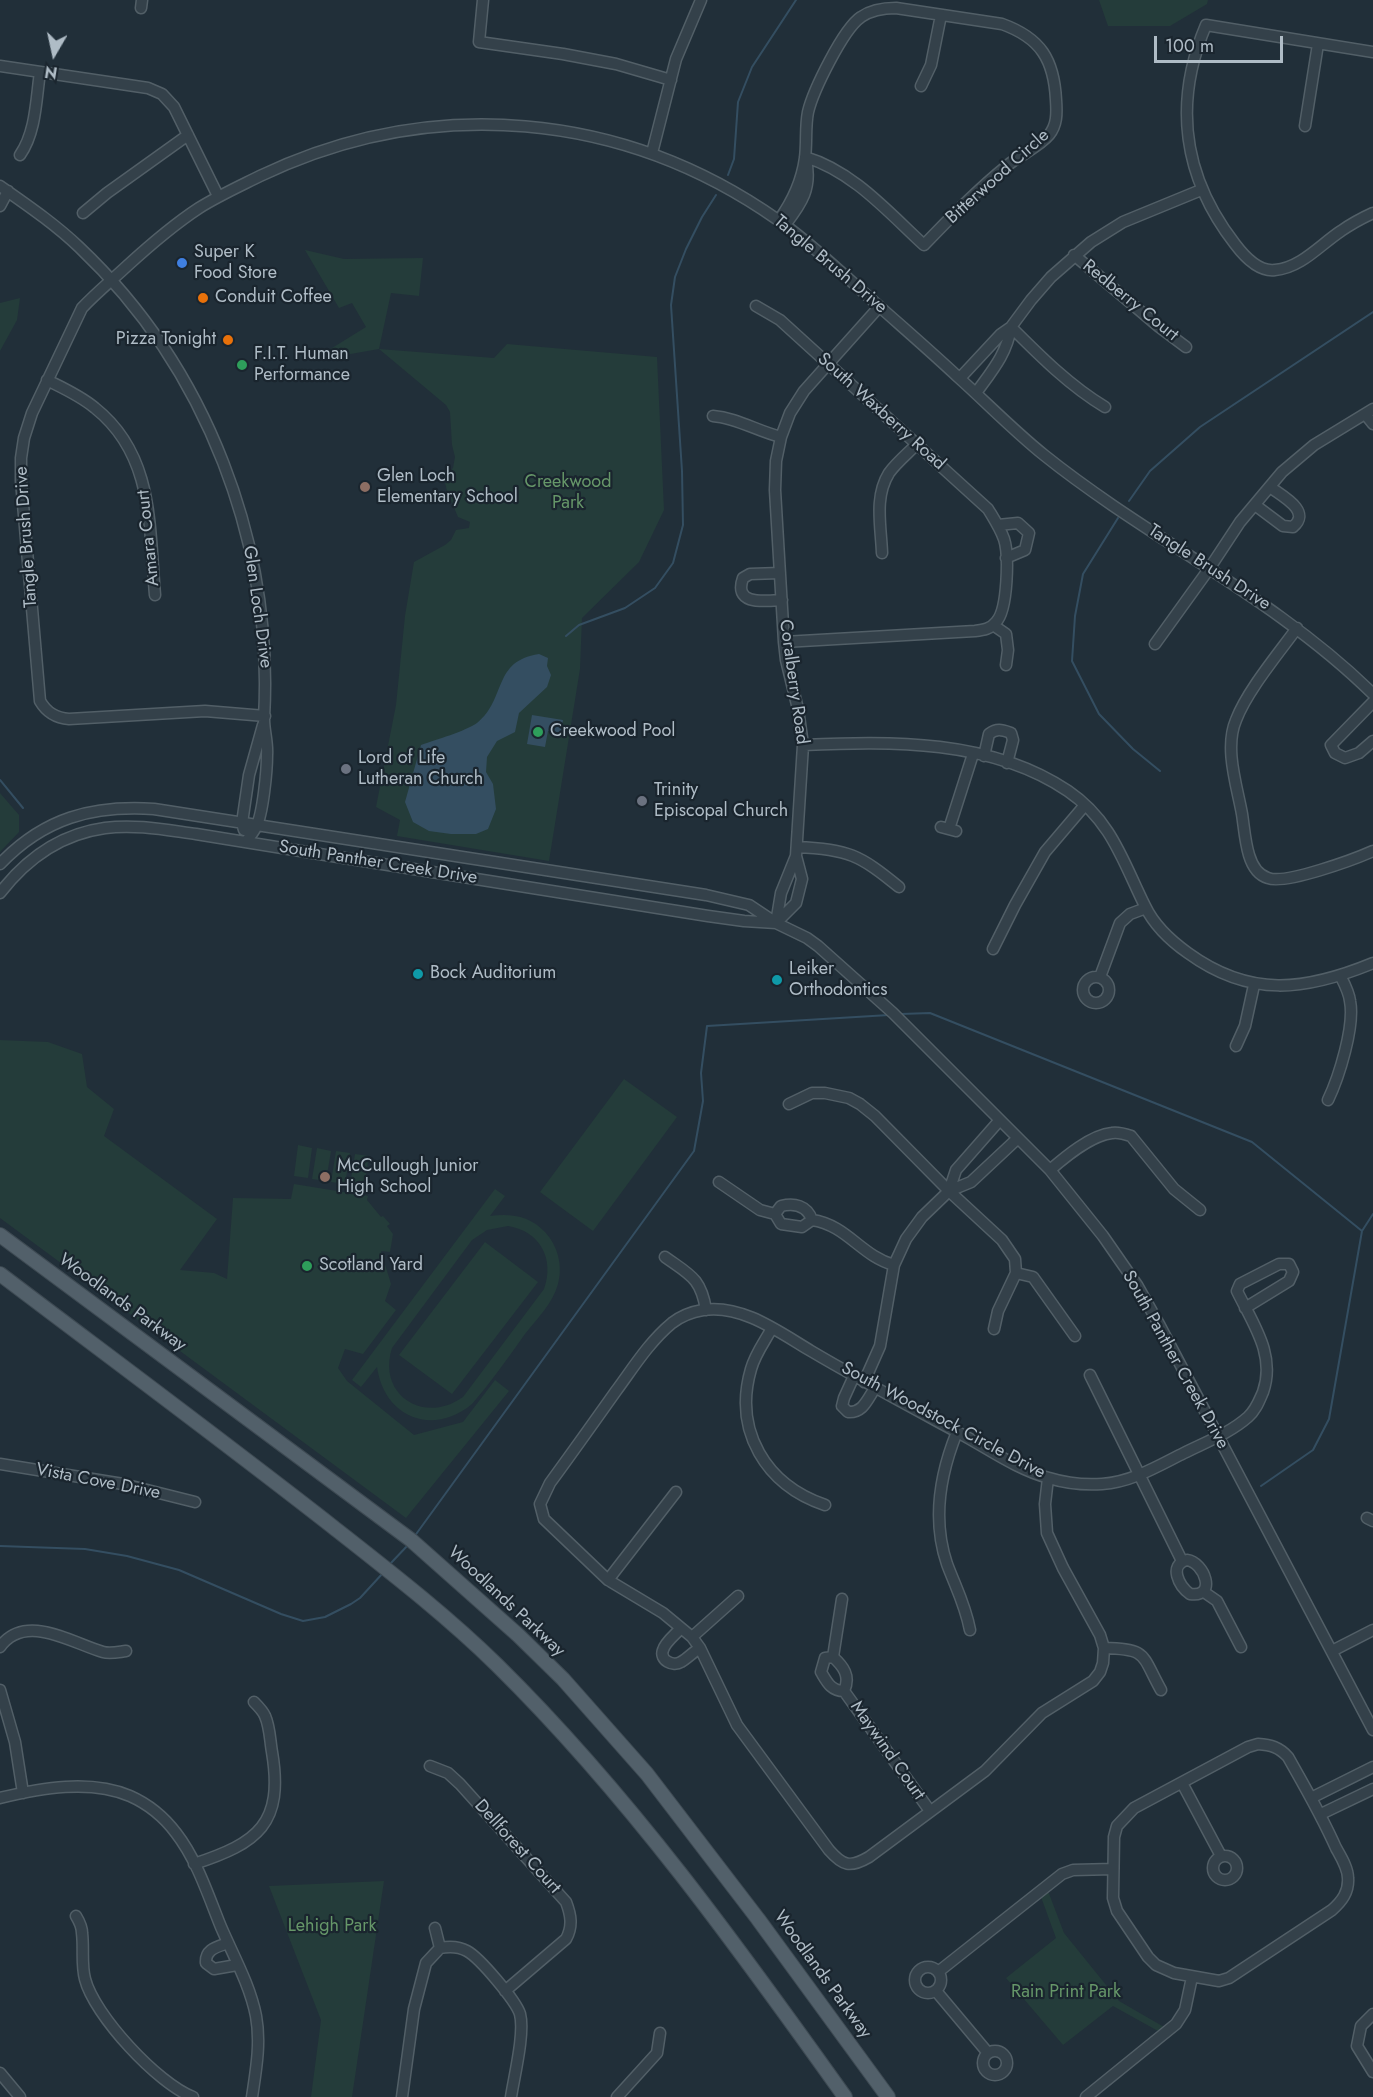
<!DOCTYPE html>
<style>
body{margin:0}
#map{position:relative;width:1373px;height:2097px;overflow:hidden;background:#212f39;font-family:Jost,sans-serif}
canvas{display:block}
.north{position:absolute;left:24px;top:24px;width:60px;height:60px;-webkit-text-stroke:4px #1a252e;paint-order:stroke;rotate:189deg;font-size:16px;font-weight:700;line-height:24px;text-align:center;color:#afbcc6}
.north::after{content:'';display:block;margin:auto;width:21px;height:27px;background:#afbcc6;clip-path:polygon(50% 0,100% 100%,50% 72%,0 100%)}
.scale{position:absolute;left:1154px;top:36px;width:129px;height:27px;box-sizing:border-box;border:3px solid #afbcc6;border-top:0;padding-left:8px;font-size:18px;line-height:21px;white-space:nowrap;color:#afbcc6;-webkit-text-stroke:4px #1a252e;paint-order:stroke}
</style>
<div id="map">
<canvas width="1373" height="2097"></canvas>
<div class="north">N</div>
<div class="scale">100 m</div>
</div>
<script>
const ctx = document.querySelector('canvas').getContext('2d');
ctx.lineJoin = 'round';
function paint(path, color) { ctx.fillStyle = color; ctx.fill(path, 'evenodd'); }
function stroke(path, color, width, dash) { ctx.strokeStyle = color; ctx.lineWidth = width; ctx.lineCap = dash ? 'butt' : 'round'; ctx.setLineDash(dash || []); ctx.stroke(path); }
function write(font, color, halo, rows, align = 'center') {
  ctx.font = font + ' Jost,sans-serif'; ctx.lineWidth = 4.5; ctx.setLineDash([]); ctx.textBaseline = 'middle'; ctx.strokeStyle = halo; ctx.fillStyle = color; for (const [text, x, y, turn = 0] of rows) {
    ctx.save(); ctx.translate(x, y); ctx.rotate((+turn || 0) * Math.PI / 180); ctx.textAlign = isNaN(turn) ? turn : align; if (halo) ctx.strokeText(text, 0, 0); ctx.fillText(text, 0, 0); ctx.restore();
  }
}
paint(new Path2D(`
 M1099 0H1208L1207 4 1170 26H1108Z
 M305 250 344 259 423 258 419 296 391 293 379 349 494 358 507 344 657 357 664 510 639 562 582 618 580 669 549 861 397 836 400 820 376 807 396 705 405 616 414 562 445 545 451 540 456 530 469 528 470 522 458 517 447 491 444 478 453 468 455 457 452 445 450 412 446 405 379 349 311 361 366 327 352 303 339 308Z
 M20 298 17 320 0 351V303Z
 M0 793 19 815V832L0 852Z
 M0 1040 48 1042 82 1054 87 1087 114 1109 104 1136 217 1219 180 1270 214 1273 227 1279 233 1198 291 1199 294 1184 368 1196 367 1200 381 1217 383 1216 390 1224 387 1226 393 1234 390 1252 381 1251 391 1284 385 1301 396 1310 363 1354 345 1349 338 1368 347 1381 414 1435 463 1422 495 1380 509 1391 406 1518 0 1218Z
 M624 1079 677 1117 593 1231 540 1192Z
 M298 1145 312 1148 308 1178 294 1176Z
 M317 1148 331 1151 326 1181 312 1179Z
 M336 1151 350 1153 345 1184 331 1182Z
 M355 1154 369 1156 364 1187 350 1185Z
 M495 1189 505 1196 490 1216C511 1213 530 1216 545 1232 558 1246 563 1266 558 1284 553 1303 537 1319 525 1334 508 1358 491 1382 472 1404 432 1437 384 1417 377 1367L361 1387 352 1380ZM508 1226C540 1231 555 1259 544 1289L463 1397C424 1425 377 1395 392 1348L472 1240 487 1230Z
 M485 1242 538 1282 452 1394 399 1355Z
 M384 1881 352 2097H311L321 2020 269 1886Z
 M1048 1891 1064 1933 1119 2001 1164 2027 1158 2031 1113 2006 1063 2045 1006 1978 1056 1938 1041 1897Z`), '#243c3a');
paint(new Path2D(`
 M539 654 548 658 547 666 551 675 547 687 519 713 515 732 497 741 487 757 486 772 493 784 496 809 488 829 476 834H451L429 831 413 822 405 802 421 745C435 740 466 731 477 723 507 699 492 661 539 654Z
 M532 715 563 720 561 733 548 731 545 747 527 744Z`), '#344e61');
stroke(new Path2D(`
 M728 175 734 159 738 102 752 67 796 0
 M1129 501 1150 471 1200 427 1373 312
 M1118 518 1083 574 1075 616 1072 661 1099 714 1133 749 1160 771
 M566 636 579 625 625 608 655 588 673 563 683 525 682 471 671 305 675 277 686 249 702 217 716 195
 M0 780 23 808
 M901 1014 930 1013 1252 1142 1362 1231 1329 1419 1313 1450 1261 1486
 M1362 1231 1373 1214
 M414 1537 694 1151 703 1101 701 1073 707 1026 889 1015
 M0 1546 85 1549 127 1556 179 1570 281 1614 303 1621 325 1617 351 1604 360 1598 383 1573
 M390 1564 409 1544`), '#344e61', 2);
const minor = new Path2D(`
 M483 0 479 42 563 54 616 64 671 80
 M141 8 142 0
 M1373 52 1206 25C1173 103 1183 177 1235 244 1244 256 1259 272 1275 270 1301 268 1321 244 1341 231 1351 224 1362 218 1373 213
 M0 66 148 88 162 94 174 107 218 196
 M921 86 931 65 941 15
 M1305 126 1318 44
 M652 153 676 59 701 0
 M20 155C36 132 36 100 40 72
 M0 186C27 205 55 224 79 247 207 368 274 544 264 719 264 731 268 743 267 755 267 770 263 814 256 827 254 832 249 837 246 842
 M0 206 8 191
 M83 213 107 193 188 135
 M779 220C792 202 802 180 805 158 807 142 805 127 808 112 813 91 843 29 861 17 871 10 884 8 896 8L1002 24C1041 38 1054 60 1056 100 1057 114 1057 125 1049 135 1039 147 1020 155 1008 165 977 190 951 217 924 245 889 213 853 171 805 157
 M785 225C802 203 812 188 806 160
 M1074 255 1158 326 1186 347
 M756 306 780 320 988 509C994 519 1000 528 1004 539 1009 554 1008 610 996 622 991 629 983 630 975 631L784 642
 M1011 327C1040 356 1070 386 1105 407
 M960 378 1001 334 1011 327 1031 300 1051 277 1091 242 1123 222 1201 190
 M47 380C63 388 81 396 95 408 154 455 149 526 155 595
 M976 393C991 372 1007 354 1011 327
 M1365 414 1373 424
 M713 416C737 418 757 431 781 437
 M1255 505 1283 526 1293 527C1312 511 1282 496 1270 487
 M998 525 1018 523 1029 533 1025 550 1006 558
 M882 553C881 526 874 497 889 473 896 463 907 454 916 445
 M780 573 750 574 743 578C733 606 765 601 782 600
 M993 625 1006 634 1008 650 1006 665
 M1297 628C1278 654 1247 691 1236 720 1224 748 1237 786 1242 814 1244 827 1245 842 1249 855 1252 865 1258 875 1268 878 1285 885 1355 859 1373 851
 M1155 644 1209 569 1240 522 1282 472 1314 445 1373 409
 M1373 702 1331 745 1335 753 1345 758 1359 753 1373 741
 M265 716 205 711 69 719C56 718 47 713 40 701L21 481V458L24 438 32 413 82 308C96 293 112 280 127 266 150 245 173 225 199 208 218 196 240 186 260 176 432 94 623 111 778 220 808 241 834 266 861 290 893 319 926 347 958 377 987 403 1014 431 1044 455 1150 540 1276 598 1373 694
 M803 745C891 741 991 739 1068 791 1112 821 1123 862 1145 906 1154 925 1171 941 1188 953 1250 998 1305 991 1373 963
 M984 756 989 734C997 728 1002 730 1011 733L1013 740 1007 763
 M941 827 956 831
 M949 829 973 754
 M244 830 242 823 249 775 263 725
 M797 847C848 849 860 855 899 887
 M0 864C44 818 92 805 154 809L706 895 749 905 776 923 807 938 818 946 893 1013 1050 1170 1103 1236 1137 1285 1160 1326 1373 1730
 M0 893C27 858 61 834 105 828 136 824 166 830 196 834 235 840 274 847 313 853 444 874 576 895 708 916L744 921 776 923
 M776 923 796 903 802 879 796 856 803 745 798 709 786 660 784 642 775 490 776 461 781 437 790 413 804 391 879 307
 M776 923 781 893 796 856
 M993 949 1015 905 1045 852 1085 805
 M1083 990a13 13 0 1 1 26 0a13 13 0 1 1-26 0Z
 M1100 977 1120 923 1130 914 1146 908
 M1236 1046 1245 1026 1254 985
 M1328 1100C1339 1077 1355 1026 1350 1001 1349 992 1344 983 1340 975
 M789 1104 812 1093H825L849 1098 860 1104 875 1116 949 1191 1002 1240 1015 1259 1016 1273 998 1311 994 1329
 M1050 1170C1065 1157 1091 1135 1112 1133 1118 1132 1125 1134 1131 1136L1174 1189 1200 1210
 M719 1182 760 1210 775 1214 781 1224 802 1227 812 1220C807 1205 794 1203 781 1206L775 1214
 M949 1191 956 1170 999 1121
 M812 1220C847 1225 861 1256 894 1265
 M665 1257C690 1275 701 1278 706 1310
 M1016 1273 1033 1277 1075 1336
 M772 1328C765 1341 755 1354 751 1369 733 1431 766 1485 825 1505
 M1090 1375 1182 1561
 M854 1376 844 1398 842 1406 848 1412C863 1413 867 1400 875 1388
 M864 1382 880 1346 894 1265 906 1239 922 1217 949 1191 971 1182 1017 1139
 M957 1432C940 1474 932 1520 947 1564 956 1588 965 1604 970 1630
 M0 1464 123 1484 195 1502
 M1048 1478 1045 1504 1047 1533 1063 1568 1100 1635 1104 1648 1103 1663 1100 1672 1093 1681 1042 1713 985 1771 869 1857C850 1868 843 1866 829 1850L737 1725 700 1648 692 1637 663 1613 608 1580 544 1519 540 1504 550 1483C572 1453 594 1422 616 1391 633 1368 649 1342 672 1323 681 1316 691 1312 703 1310 742 1304 779 1332 811 1351 860 1380 911 1407 961 1434 989 1449 1018 1470 1049 1478 1065 1483 1085 1485 1102 1484 1132 1482 1158 1466 1184 1453 1206 1442 1230 1433 1248 1417 1256 1410 1259 1401 1263 1392 1276 1355 1253 1324 1237 1291L1240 1284 1279 1264H1289L1293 1272 1289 1281 1245 1308
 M1367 1518 1373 1521
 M1187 1560C1204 1562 1218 1598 1190 1594 1179 1586 1168 1565 1187 1560Z
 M608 1580 676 1492
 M1204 1592 1217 1601 1241 1647
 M681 1628C676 1634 665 1642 663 1650 659 1660 673 1667 681 1662 688 1658 693 1652 700 1648
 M692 1637 738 1596
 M0 1647C25 1612 72 1643 103 1652 110 1654 118 1652 126 1651
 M1104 1648C1148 1649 1141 1654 1161 1690
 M1332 1651 1373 1630
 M833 1657 842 1599
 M0 1690 15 1742 23 1793
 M844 1691C851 1676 843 1666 833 1657L825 1658 821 1672C827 1682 831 1691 844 1691L930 1811
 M1258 1744C1271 1745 1279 1747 1288 1757 1305 1787 1322 1816 1336 1848 1341 1857 1348 1868 1348 1878 1349 1892 1342 1901 1332 1910L1229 1978 1219 1981 1174 1973 1156 1965 1148 1957 1117 1911 1113 1898 1114 1837 1117 1826 1134 1808 1248 1747Z
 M430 1766 448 1773 460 1784 566 1902C571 1915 573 1926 566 1939L505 1991
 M1182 1783 1221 1856
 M0 1798C41 1788 90 1779 130 1796 148 1804 164 1817 176 1833 197 1860 208 1895 221 1927 233 1955 250 1985 256 2016 261 2043 256 2070 252 2097
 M1311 1798 1373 1767
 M1321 1814 1373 1789
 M1213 1868a12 12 0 1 1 24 0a12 12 0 1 1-24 0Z
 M194 1864C258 1843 284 1824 272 1752 270 1741 270 1727 265 1716 263 1711 258 1706 254 1702
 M76 1916C79 1921 82 1927 82 1933 84 1949 81 1964 85 1979 94 2015 158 2084 193 2097
 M435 1928 440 1948
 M228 1943C217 1947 205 1949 206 1963L214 1969 237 1965
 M440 1948C450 1946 458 1946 467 1951 480 1958 516 2001 520 2014 525 2033 514 2077 511 2097
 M915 1980a13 13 0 1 1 26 0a13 13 0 1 1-26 0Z
 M938 1972 1062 1874 1073 1870 1113 1869
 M936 1991 988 2053
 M1373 2014 1361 2026 1357 2046 1373 2072
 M983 2063a12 12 0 1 1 24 0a12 12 0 1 1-24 0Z
 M0 2073 20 2097
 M402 2097 414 2009 426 1963 440 1948
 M617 2097 657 2053 660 2033
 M1086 2097 1176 2024 1185 2010 1192 1977`);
const major = new Path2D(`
 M0 1235 411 1540 518 1635 563 1679 647 1774 758 1919 888 2097
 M0 1274C111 1358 223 1441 333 1527 389 1571 446 1615 497 1665 629 1795 738 1947 845 2097`);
stroke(minor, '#525f67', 13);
stroke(major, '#3e4a53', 16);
stroke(minor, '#34414a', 10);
stroke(major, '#52606a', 14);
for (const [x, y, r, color] of [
 [182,263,6,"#3f7fe0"],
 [203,298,6,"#e8710a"],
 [228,340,6,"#e8710a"],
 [242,365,6,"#2e9e5b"],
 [365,487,6,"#8d6e63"],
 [538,732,6,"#2e9e5b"],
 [346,769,6,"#6b7280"],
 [642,801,6,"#6b7280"],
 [418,974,6,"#0f9aa8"],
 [777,980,6,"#0f9aa8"],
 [325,1177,6,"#8d6e63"],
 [307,1266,6,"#2e9e5b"]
]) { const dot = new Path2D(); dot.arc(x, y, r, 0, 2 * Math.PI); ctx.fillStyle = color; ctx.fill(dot); stroke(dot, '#1a252e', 2); }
write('18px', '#afbcc6', '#1a252e', [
 ["Bitterwood Circle",998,177,-42],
 ["Tangle Brush Drive",830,265,40],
 ["Redberry Court",1130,301,39],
 ["South Waxberry Road",881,412,42],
 ["Tangle Brush Drive",27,537,-94],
 ["Amara Court",149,538,-96],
 ["Tangle Brush Drive",1209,568,33],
 ["Glen Loch Drive",257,607,82],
 ["Coralberry Road",793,682,82],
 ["South Panther Creek Drive",378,863,9],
 ["Woodlands Parkway",122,1303,36],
 ["South Panther Creek Drive",1175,1360,61],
 ["South Woodstock Circle Drive",943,1421,28],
 ["Vista Cove Drive",98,1482,11],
 ["Woodlands Parkway",506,1602,43],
 ["Maywind Court",887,1751,55],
 ["Dellforest Court",517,1847,48],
 ["Woodlands Parkway",822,1975,54]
]);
write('18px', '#afbcc6', '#1a252e', [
 ["Super K",194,253],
 ["Food Store",194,274],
 ["Conduit Coffee",215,298],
 ["Pizza Tonight",216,340,"right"],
 ["F.I.T. Human",254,355],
 ["Performance",254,376],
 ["Glen Loch",377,477],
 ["Elementary School",377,498],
 ["Creekwood Pool",550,732],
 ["Lord of Life",358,759],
 ["Lutheran Church",358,780],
 ["Trinity",654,791],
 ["Episcopal Church",654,812],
 ["Leiker",789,970],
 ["Orthodontics",789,991],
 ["Bock Auditorium",430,974],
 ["McCullough Junior",337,1167],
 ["High School",337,1188],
 ["Scotland Yard",319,1266]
], 'left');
write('18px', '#669769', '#1a252e', [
 ["Creekwood",568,483],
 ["Park",568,504],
 ["Lehigh Park",332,1927],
 ["Rain Print Park",1066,1993]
]);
</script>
